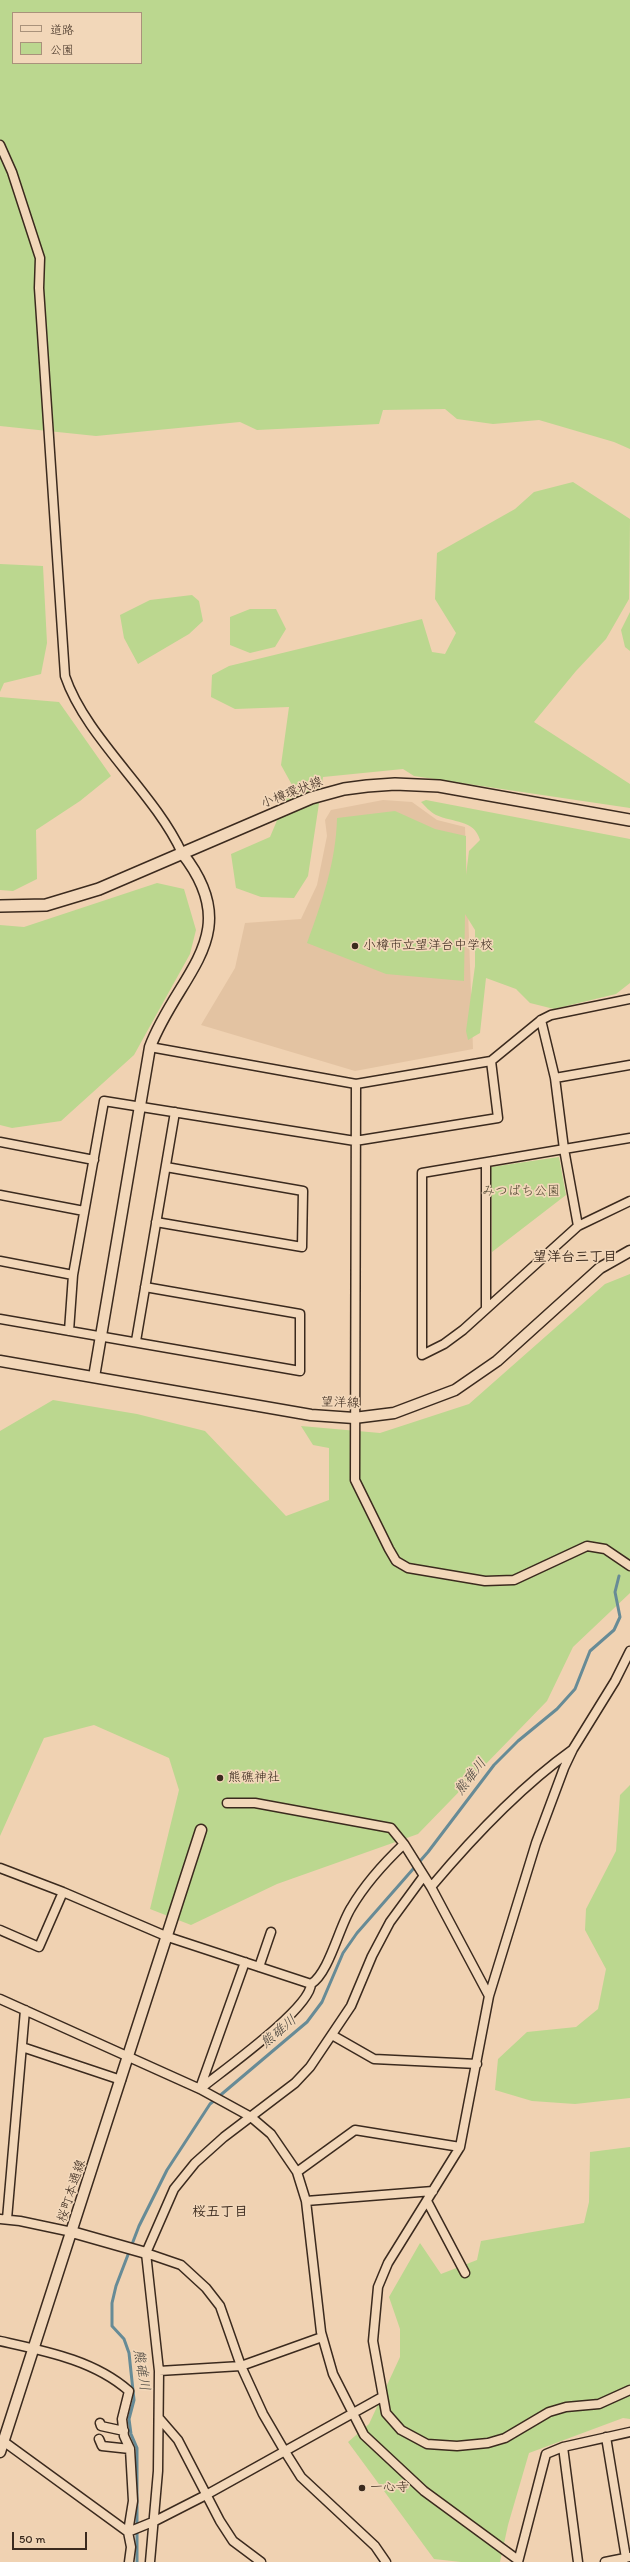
<!DOCTYPE html>
<meta charset="utf-8">
<style>
body{margin:0}
#map{position:relative;width:630px;height:2562px;overflow:hidden;background:#f0d2b2;font-family:Itim,"Klee One",sans-serif}
canvas{display:block}
.legend{position:absolute;left:12px;top:12px;width:130px;height:52px;box-sizing:border-box;background:#f2d7b9;border:1px solid #a9927b;margin:0;padding:5px 7px;list-style:none;font-size:12px;color:#3b2a1e}
.legend li{display:flex;align-items:center;gap:8px;height:20px}
.legend b{width:20px;border:1px solid #a9927b}
.scale{position:absolute;left:12px;top:2532px;width:75px;height:18px;box-sizing:border-box;border:2px solid #3b2a1e;border-top:0;padding-left:5px;font-size:12px;line-height:14px;white-space:nowrap;color:#3b2a1e;-webkit-text-stroke:3px #f2d7b9;paint-order:stroke}
</style>
<div id="map">
<canvas width="630" height="2562"></canvas>
<ul class="legend">
<li><b style="height:5px;background:#f2d7b9"></b>道路</li>
<li><b style="height:11px;background:#bbd78f"></b>公園</li>
</ul>
<div class="scale">50 m</div>
</div>
<script>
const ctx = document.querySelector('canvas').getContext('2d');
ctx.lineJoin = 'round';
function paint(path, color) { ctx.fillStyle = color; ctx.fill(path, 'evenodd'); }
function stroke(path, color, width, dash) { ctx.strokeStyle = color; ctx.lineWidth = width; ctx.lineCap = dash ? 'butt' : 'round'; ctx.setLineDash(dash || []); ctx.stroke(path); }
function write(font, color, halo, rows, align = 'center') {
  ctx.font = font + ' Itim,"Klee One",sans-serif'; ctx.lineWidth = 3.5; ctx.setLineDash([]); ctx.textBaseline = 'middle'; ctx.strokeStyle = halo; ctx.fillStyle = color; for (const [text, x, y, turn = 0] of rows) {
    ctx.save(); ctx.translate(x, y); ctx.rotate((+turn || 0) * Math.PI / 180); ctx.textAlign = isNaN(turn) ? turn : align; if (halo) ctx.strokeText(text, 0, 0); ctx.fillText(text, 0, 0); ctx.restore();
  }
}
paint(new Path2D(`
 M383 800 412 802 437 820 465 827 473 1049 355 1071 201 1025 235 968 245 923 301 919 317 885 327 836 325 820 331 810Z`), '#e3c3a2');
paint(new Path2D(`
 M0 0H630V449L614 442 539 420 493 424 457 419 445 409 383 410 379 424 257 430 240 422 96 436 0 426ZM13 13H141V63H13Z
 M573 482 630 519 629 599 606 639 576 671 534 722 630 784V808L414 776 403 769 323 777 308 876 294 898 261 897 236 888 231 854 270 837 292 785 281 765 289 707 235 709 211 697 212 675 229 666 422 619 432 652 445 654 456 633 435 599 437 553 515 509 534 492Z
 M0 564 43 566 47 643 41 674 4 683 0 692Z
 M192 595 199 601 203 621 189 634 138 664 124 638 120 615 150 600Z
 M250 609H276L286 629 275 647 250 653 230 645V617Z
 M630 612V651L625 647 621 630Z
 M0 697 59 702 111 776 80 801 36 830 37 879 13 891 0 890Z
 M426 800 630 839V983L616 994 554 1009 530 1003 516 989 486 978 480 1033 468 1040 466 1031 475 966V930L465 914 464 981 386 974 307 943C322 902 336 862 337 818L395 811 435 829 466 836V875L469 851 480 840C474 819 453 823 436 815 430 812 425 806 421 802Z
 M157 883 184 889 196 930 190 954 134 1055 61 1121 12 1128 0 1125V925L24 927Z
 M559 1157 566 1195 492 1252 491 1167Z
 M630 1274V1593L573 1647 547 1701 418 1834 277 1884 191 1925 150 1909 179 1790 169 1758 94 1725 44 1738 0 1836V1431L53 1400 137 1414 205 1431 286 1516 329 1500V1448L313 1445 301 1426 380 1433 469 1404 605 1284Z
 M630 1785V2098L575 2104 532 2101 495 2090 498 2059 527 2032 576 2027 598 2009 606 1969 585 1930 586 1909 616 1851 620 1795Z
 M630 2147V2419L623 2418 529 2453 508 2525 500 2562H461L434 2559 348 2442 369 2424 400 2357V2329L389 2297 420 2243 441 2274 477 2260 481 2241 584 2223 589 2202 590 2152Z`), '#bbd78f');
stroke(new Path2D(`
 M137 2562V2448L131 2434 129 2419 134 2400 129 2353 124 2339 112 2326V2303L116 2286 139 2226 167 2170 210 2104 307 2022 322 2002 343 1953 357 1933 428 1852 494 1765 518 1741 557 1709 575 1689 590 1651 614 1630 620 1617 615 1592 619 1576`), '#678b96', 3);
const minor = new Path2D(`
 M0 145 12 172 40 258 39 288 65 676C86 738 154 792 182 853
 M541 1020 555 1078 564 1149 578 1226
 M150 1047 356 1084 491 1061 541 1020 551 1015 630 999
 M555 1078 630 1065
 M356 1084 355 1480 389 1549 396 1561 408 1568 485 1581 514 1580 587 1546 605 1549 630 1566
 M630 1138 422 1173V1355L444 1344 463 1330 578 1226 630 1201
 M0 1142 94 1160
 M486 1163V1308
 M0 1195 84 1211
 M156 1222 302 1247 303 1191 166 1167
 M0 1261 73 1275
 M0 1319 300 1371V1314L145 1287
 M69 1331 73 1275 104 1101 355 1141 498 1118 491 1061
 M136 1341 175 1112
 M630 1651 615 1681 573 1749 564 1768 536 1843 489 1996 460 2147 388 2263 378 2287 373 2341 386 2413 401 2430 427 2444 457 2446 488 2443 505 2438 549 2412 566 2407 599 2404 630 2390
 M227 1803H255L391 1828 404 1844 431 1887 489 1996
 M0 1868 63 1892 168 1937 311 1984C329 1973 339 1927 351 1908 365 1884 384 1863 404 1844
 M431 1887C473 1837 519 1788 572 1750
 M0 1930 39 1947 63 1892
 M259 1967 271 1932
 M0 1999 200 2089 251 2117 271 2134 297 2172 306 2201 321 2332 333 2374 364 2435 424 2491 518 2560
 M332 2035 374 2059 477 2064
 M22 2047 121 2080
 M200 2088 245 1962
 M200 2089C222 2071 310 2009 311 1984
 M297 2172 355 2130 460 2147
 M306 2201 433 2191
 M427 2201 465 2273
 M0 2219 20 2221 72 2232
 M7 2219 25 2010
 M146 2253 181 2265 206 2288 220 2306 241 2366 263 2414 284 2450 301 2477 375 2546 386 2562
 M0 2341C45 2351 94 2360 129 2391L122 2419 124 2436 130 2449 133 2501 128 2532 131 2547 129 2562
 M159 2371 241 2366 322 2337
 M159 2418 178 2440 220 2521 233 2541 261 2562
 M100 2423 101 2426 124 2431
 M606 2437 626 2558
 M99 2439 102 2446 130 2449
 M0 2442 3 2441 128 2532 155 2521 206 2495 382 2397
 M563 2447 578 2562
 M150 2562 158 2471 159 2371 146 2253 174 2189 195 2163 224 2137 295 2083 310 2067 351 2006 372 1956 390 1922 423 1877
 M518 2562 546 2454 563 2447 630 2432
 M605 2562 630 2557`);
const tertiary = new Path2D(`
 M0 1361 311 1415 354 1418 394 1413 455 1390 497 1361 600 1268 630 1251
 M94 1377 150 1047C178 973 247 935 182 853
 M72 2232 146 2253
 M0 2452 201 1830`);
const secondary = new Path2D(`
 M0 906 46 905 99 889 311 798 344 789 367 786 395 784 439 786 630 820`);
stroke(minor, '#3b2a1e', 11);
stroke(tertiary, '#3b2a1e', 13);
stroke(secondary, '#3b2a1e', 14);
stroke(minor, '#f2d7b9', 8);
stroke(tertiary, '#f2d7b9', 10);
stroke(secondary, '#f2d7b9', 11);
for (const [x, y, r, color] of [
 [355,946,4,"#3b2a1e"],
 [220,1778,4,"#3b2a1e"],
 [362,2488,4,"#3b2a1e"]
]) { const dot = new Path2D(); dot.arc(x, y, r, 0, 2 * Math.PI); ctx.fillStyle = color; ctx.fill(dot); stroke(dot, '#f2d7b9', 1.5); }
write('13px', '#3b2a1e', '#f2d7b9', [
 ["小樽環状線",292,793,-21],
 ["望洋線",340,1403,2],
 ["桜町本通線",72,2191,-72]
]);
write('13px', '#3b2a1e', '#f2d7b9', [
 ["小樽市立望洋台中学校",363,946],
 ["熊礁神社",228,1778],
 ["一心寺",370,2488]
], 'left');
write('13px', '#4e442f', '#f2d7b9', [
 ["みつばち公園",521,1192]
]);
write('bold 14px', '#3b2a1e', '#f2d7b9', [
 ["望洋台三丁目",575,1257],
 ["桜五丁目",220,2212]
]);
write('italic 14px', '#46423c', '#f2d7b9', [
 ["熊碓川",471,1777,-52],
 ["熊碓川",279,2032,-40],
 ["熊碓川",141,2370,81]
]);
</script>
